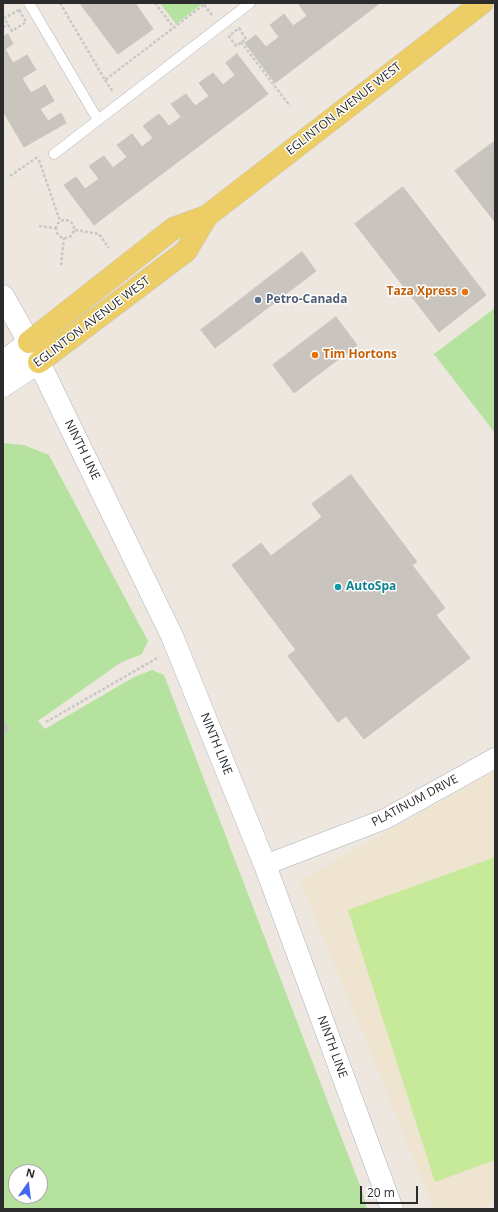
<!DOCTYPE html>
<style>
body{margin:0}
#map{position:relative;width:498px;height:1212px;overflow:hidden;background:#ede7df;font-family:"Open Sans",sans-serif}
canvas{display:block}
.frame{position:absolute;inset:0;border:4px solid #2c2c2c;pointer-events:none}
.north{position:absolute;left:8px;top:1164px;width:40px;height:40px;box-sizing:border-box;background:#fff;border:1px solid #ababab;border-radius:50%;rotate:14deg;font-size:11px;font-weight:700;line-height:16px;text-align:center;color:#2c2c2c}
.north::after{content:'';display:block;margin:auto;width:14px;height:18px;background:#4566f5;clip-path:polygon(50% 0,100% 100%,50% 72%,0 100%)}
.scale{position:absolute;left:360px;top:1186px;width:58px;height:18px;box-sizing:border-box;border:2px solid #2c2c2c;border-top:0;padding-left:5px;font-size:12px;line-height:14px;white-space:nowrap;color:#2c2c2c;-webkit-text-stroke:3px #fff;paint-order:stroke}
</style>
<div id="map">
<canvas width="498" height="1212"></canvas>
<div class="frame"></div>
<div class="north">N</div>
<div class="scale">20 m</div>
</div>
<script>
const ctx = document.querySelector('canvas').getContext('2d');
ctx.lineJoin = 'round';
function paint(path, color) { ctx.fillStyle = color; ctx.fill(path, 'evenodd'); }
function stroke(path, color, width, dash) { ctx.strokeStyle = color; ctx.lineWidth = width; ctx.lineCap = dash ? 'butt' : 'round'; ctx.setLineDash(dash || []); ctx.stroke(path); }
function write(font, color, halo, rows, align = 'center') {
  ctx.font = font + ' "Open Sans",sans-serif'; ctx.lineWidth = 3; ctx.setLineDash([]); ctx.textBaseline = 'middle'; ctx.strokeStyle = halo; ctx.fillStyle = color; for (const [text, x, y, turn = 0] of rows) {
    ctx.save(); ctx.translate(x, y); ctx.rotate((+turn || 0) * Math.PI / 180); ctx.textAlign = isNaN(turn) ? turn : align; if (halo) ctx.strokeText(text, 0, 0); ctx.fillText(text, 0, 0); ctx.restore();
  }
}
paint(new Path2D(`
 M495 771V1200L484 1209H434L300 880Z`), '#eee4d0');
paint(new Path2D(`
 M160 3H203L176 24Z
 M495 308V433L434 354Z
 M3 443 24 445 49 455 148 641 142 654 120 663 38 721 45 729 134 677 152 670 164 675 362 1191 367 1209H3ZM16 1172H40V1196H16Z`), '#b5e29e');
paint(new Path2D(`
 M495 857V1160L435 1182 348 910Z`), '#c7e99a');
const building = new Path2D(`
 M80 3H135L153 29 118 54Z
 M298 3H320L322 5 324 3H380L275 83 245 43 256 35 266 47 279 37 270 25 284 14 293 26 307 16Z
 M8 34 13 44 5 49 13 63 27 55 36 70 22 78 31 93 45 85 54 101 40 109 48 121 61 113 66 123 24 147 3 111V37Z
 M237 54 268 94 94 225 64 185 76 177 85 189 99 179 89 166 104 156 113 168 127 157 117 145 132 134 142 147 153 138 143 126 159 114 169 126 181 117 171 104 186 94 195 106 209 96 199 83 213 73 223 85 235 75 226 63Z
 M495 141V222L455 171Z
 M403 187 486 295 439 332 355 224Z
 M302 252 316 271 215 348 201 330Z
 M336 317 357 345 294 393 273 365Z
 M351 475 417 562 412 565 445 608 436 615 470 658 364 739 346 716 338 722 288 656 296 650 232 565 261 543 271 556 292 540 322 517 312 504Z
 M3 721 9 729 3 734Z`);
paint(building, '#c9c5be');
stroke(building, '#c9c3b9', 1);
const lane = new Path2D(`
 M29 3 98 120
 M54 154 250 3`);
const street = new Path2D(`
 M265 865 385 819 495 758`);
const secondary = new Path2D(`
 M3 296 29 342 172 636 265 865 392 1209
 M3 362 29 342
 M3 386 39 362`);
const primary = new Path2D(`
 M29 342 174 228 207 216 482 3
 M39 362 186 251 207 216`);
stroke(lane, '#b0b2bc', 11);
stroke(street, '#b0b2bc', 21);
stroke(secondary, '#b0b2bc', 23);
stroke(primary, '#c8c8c8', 23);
stroke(new Path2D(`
 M60 3 105 80 206 3
 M155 3 174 28
 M204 5 212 15
 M19 10 26 22 12 31 4 18Z
 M3 27 8 24
 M239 28 246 39 236 46 229 36Z
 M241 42 290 106
 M105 80 113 92
 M39 160 60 221
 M10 176 39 156
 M56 229a9 9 0 1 1 18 0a9 9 0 1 1-18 0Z
 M39 226 56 228
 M75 230 99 234 109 248
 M61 265 64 238
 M46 722 159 657`), '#c8c8c8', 2.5, [3, 2]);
stroke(lane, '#fff', 10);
stroke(street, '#fff', 20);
stroke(secondary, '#fff', 22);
stroke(primary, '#edcd65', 22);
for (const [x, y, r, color] of [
 [465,292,4,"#e8710a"],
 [258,300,4,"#5c6f8a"],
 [315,355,4,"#e8710a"],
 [338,587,4,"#0f9aa8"]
]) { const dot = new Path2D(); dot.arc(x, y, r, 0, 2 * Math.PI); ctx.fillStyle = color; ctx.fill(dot); stroke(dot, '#fff', 1.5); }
write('12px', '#2c2c2c', '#fff', [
 ["EGLINTON AVENUE WEST",344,109,-38],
 ["EGLINTON AVENUE WEST",92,322,-37],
 ["NINTH LINE",82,450,64],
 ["NINTH LINE",216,744,68],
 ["PLATINUM DRIVE",415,801,-28],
 ["NINTH LINE",332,1047,70]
]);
write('bold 12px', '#c56008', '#fff', [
 ["Taza Xpress",457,292],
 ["Tim Hortons",323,355,"left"]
], 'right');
write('bold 12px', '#4e5e75', '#fff', [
 ["Petro-Canada",266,300]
], 'left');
write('bold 12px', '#0d838f', '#fff', [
 ["AutoSpa",346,587]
], 'left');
</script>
